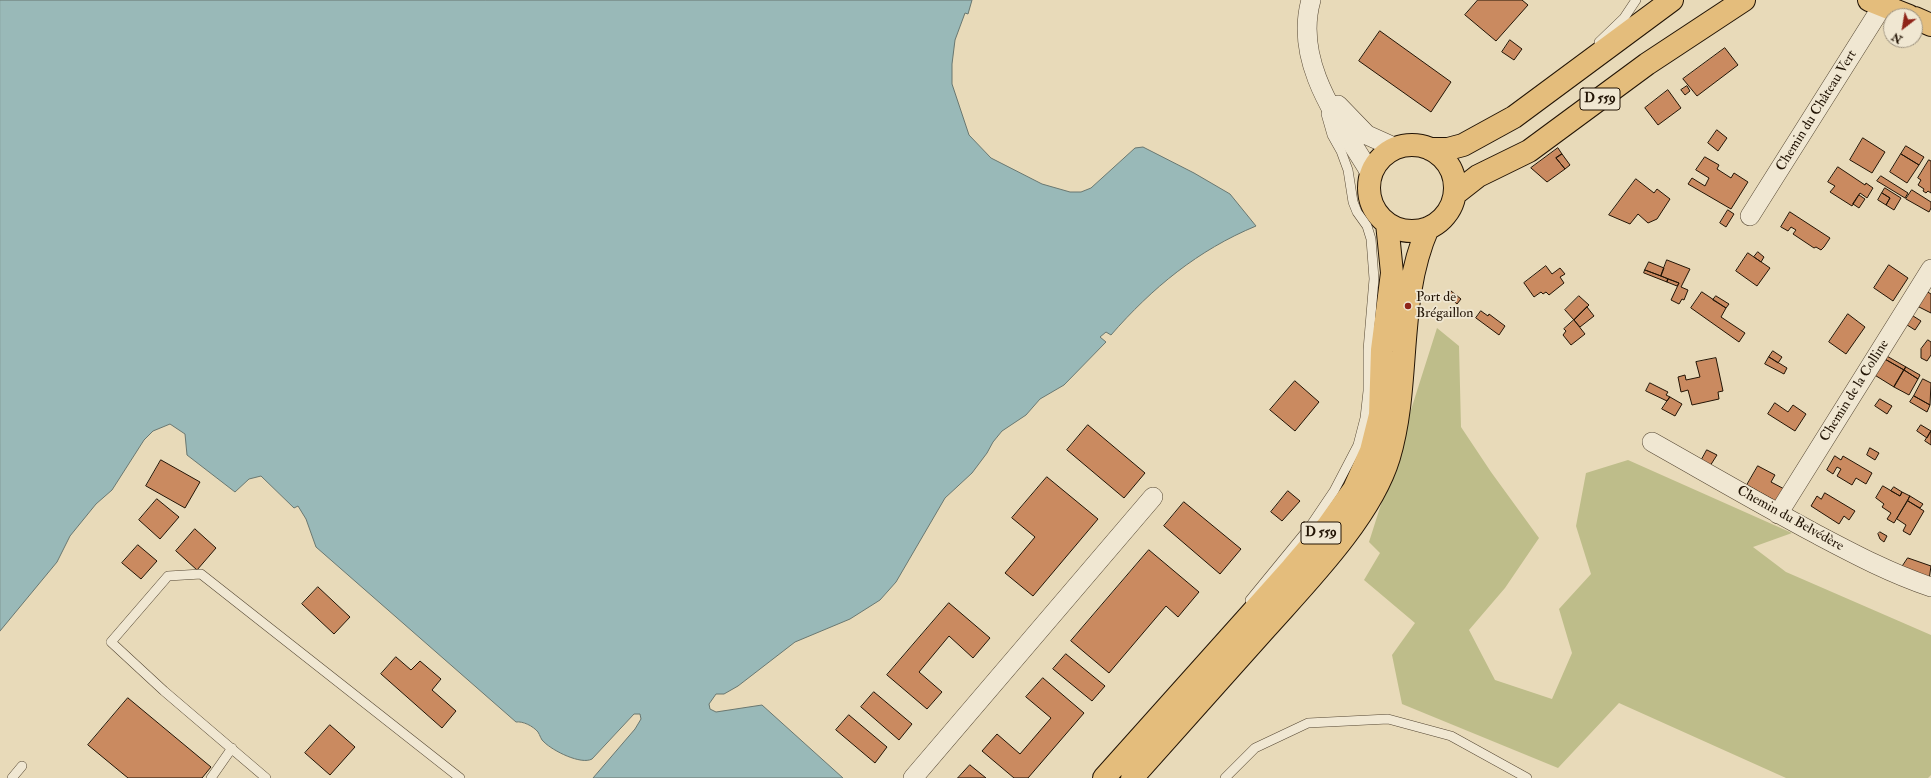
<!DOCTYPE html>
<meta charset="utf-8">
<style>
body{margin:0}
#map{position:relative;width:1931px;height:778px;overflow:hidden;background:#e8dab9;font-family:"IM FELL Double Pica",serif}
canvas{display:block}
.north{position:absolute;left:1883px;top:8px;width:40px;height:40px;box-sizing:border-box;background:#f0e7d2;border:1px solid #9e9380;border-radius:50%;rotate:211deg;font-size:11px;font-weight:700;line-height:16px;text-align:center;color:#221405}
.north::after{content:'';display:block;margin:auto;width:14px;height:18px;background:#8f2418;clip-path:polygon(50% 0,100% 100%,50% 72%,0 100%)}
</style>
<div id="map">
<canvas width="1931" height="778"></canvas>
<div class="north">N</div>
</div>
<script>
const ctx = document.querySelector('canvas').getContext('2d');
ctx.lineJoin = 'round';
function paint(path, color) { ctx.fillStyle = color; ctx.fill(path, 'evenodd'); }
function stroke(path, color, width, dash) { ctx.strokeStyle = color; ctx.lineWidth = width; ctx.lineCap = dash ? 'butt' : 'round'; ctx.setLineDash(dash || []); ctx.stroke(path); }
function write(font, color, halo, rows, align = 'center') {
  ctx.font = font + ' "IM FELL Double Pica",serif'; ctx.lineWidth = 3.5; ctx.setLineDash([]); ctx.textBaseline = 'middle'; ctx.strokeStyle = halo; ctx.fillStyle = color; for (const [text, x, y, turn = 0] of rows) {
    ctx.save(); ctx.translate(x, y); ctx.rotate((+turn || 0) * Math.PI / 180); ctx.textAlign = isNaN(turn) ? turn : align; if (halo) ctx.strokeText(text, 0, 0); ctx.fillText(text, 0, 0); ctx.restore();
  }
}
paint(new Path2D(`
 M1437 328 1459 346 1461 427 1491 472 1539 538 1505 588 1469 630 1495 680 1552 699 1572 653 1559 609 1591 574 1576 526 1586 473 1628 460 1792 533 1753 547 1786 572 1931 635V775L1928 778H1786L1619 703 1558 768 1402 704 1392 655 1415 623 1364 580 1380 553 1369 542Z`), '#bebd8a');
const water = new Path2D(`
 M0 0H972L968 14 965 13 955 40 952 64V84L969 135 991 158 1042 184 1070 192H1081L1091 188 1135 148 1143 147 1194 173 1230 194 1256 226C1198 250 1152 288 1111 335L1106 332 1100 337 1106 342 1064 385 1040 399 1026 415 1002 431 993 442 987 453 972 473 945 498 896 582 880 600 850 619 795 642 738 686 724 694H716L709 704 710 709 716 712 762 705 843 778H593L635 729 641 719 640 714H634L592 759C581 765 553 751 544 742 541 740 540 735 538 732 533 726 523 721 516 722L316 547 306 519 298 506 294 508 261 476 249 479 235 492 187 455 185 434 170 424 153 431 144 440 112 490 96 504 70 536 57 562 0 631Z`);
paint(water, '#99b9b8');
stroke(water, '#697770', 1);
const building = new Path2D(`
 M1478 0H1522L1528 5 1496 41 1465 15Z
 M1380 31 1451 82 1431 112 1359 61Z
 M1510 40 1522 49 1514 60 1502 52Z
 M1725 48 1738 65 1697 96 1683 79Z
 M1687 86 1690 91 1685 95 1681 90Z
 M1668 90 1681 108 1658 125 1645 108Z
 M1717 130 1727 138 1718 151 1708 143Z
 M1863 138 1885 152 1872 173 1850 160Z
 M1906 146 1924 157 1919 165 1901 154Z
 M1558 148 1562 154 1556 158 1565 169 1547 182 1531 168Z
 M1562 154 1570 165 1565 169 1556 158Z
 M1901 154 1919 165 1907 183 1890 172Z
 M1705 157 1719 165 1717 169 1731 178 1734 173 1748 182 1731 209 1688 184 1692 178 1705 186 1709 178 1696 170Z
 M1929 160 1931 161V193L1928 191 1926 193 1923 191 1924 189 1918 185 1921 180 1918 178Z
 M1838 167 1865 185 1866 183 1873 188 1867 198 1860 193 1852 206 1830 192 1835 186 1828 182Z
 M1881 176 1908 193 1905 198 1877 181Z
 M1636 179 1654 193 1657 189 1670 199 1657 219 1648 223 1638 214 1630 224 1609 215Z
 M1885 188 1901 198 1894 210 1886 205 1890 198 1882 193Z
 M1912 190 1931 202V208L1929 212 1906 199Z
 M1882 193 1890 198 1886 205 1878 200Z
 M1859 195 1865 199 1859 208 1853 204Z
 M1728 210 1734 214 1726 227 1720 223Z
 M1790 212 1830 238 1824 247 1821 250 1816 247 1814 248 1793 234 1796 230 1791 227 1788 231 1781 227Z
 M1758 252 1764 257 1761 262 1754 257Z
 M1748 253 1770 268 1757 286 1736 271Z
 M1667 260 1690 269 1681 287 1688 290 1684 300 1682 299 1679 304 1671 300 1679 283 1661 276Z
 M1649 262 1664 268 1661 276 1645 270Z
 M1889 265 1908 278 1893 301 1874 288Z
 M1546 266 1552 274 1560 268 1565 274 1560 277 1564 283 1549 295 1546 292 1543 294 1541 292 1534 297 1524 283Z
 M1645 270 1661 276 1668 279 1667 282 1644 273Z
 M1668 279 1679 283 1677 286 1667 282Z
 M1451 291 1461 299 1457 304 1449 297Z
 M1926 291 1931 294V313L1917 306Z
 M1702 292 1726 308 1721 317 1745 333 1739 342 1691 308Z
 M1579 296 1589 305 1574 320 1565 310Z
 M1716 296 1729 304 1726 308 1713 300Z
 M1587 307 1594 316 1580 327 1574 320Z
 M1481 311 1488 316 1489 314 1505 326 1499 335 1476 318Z
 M1848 314 1865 327 1846 354 1829 342Z
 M1910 314 1921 321 1915 330 1904 323Z
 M1574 320 1585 334 1571 345 1563 335 1566 331 1564 329Z
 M1928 340 1931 342V355L1927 361 1921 358V349Z
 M1773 351 1782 357 1778 363 1769 357Z
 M1885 355 1906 367 1904 370 1883 358Z
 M1769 357 1787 368 1784 374 1765 364Z
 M1716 358 1723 391 1718 392 1719 399 1692 405 1688 390 1681 392 1678 377 1685 375 1686 380 1700 377 1696 362Z
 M1883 358 1904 370 1894 387 1873 374Z
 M1906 367 1920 375 1918 379 1904 370Z
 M1904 370 1918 379 1909 395 1894 387Z
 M1923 379 1931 383 1930 405 1914 396Z
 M1295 381 1319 402 1295 431 1270 410Z
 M1650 383 1668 392 1666 395 1670 397 1667 401 1646 391Z
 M1914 396 1930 405 1927 412 1910 402Z
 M1670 397 1682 404 1675 416 1662 409Z
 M1880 399 1892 406 1887 414 1875 406Z
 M1775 403 1788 412 1793 405 1806 414 1795 431 1768 414Z
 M1088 425 1145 473 1124 498 1067 450Z
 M1921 425 1931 431 1927 438 1917 431Z
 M1931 431V445L1925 441Z
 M1870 448 1879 453 1875 460 1867 455Z
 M1707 450 1717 455 1710 466 1701 461Z
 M1835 456 1841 460 1843 456 1872 473 1866 484 1856 478 1852 485 1837 476 1841 469 1837 467 1833 474 1827 470Z
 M161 460 200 482 185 508 146 486Z
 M1758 466 1775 475 1771 482 1788 491 1781 504 1747 485Z
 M1047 477 1098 519 1033 596 1005 573 1035 537 1012 518Z
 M1883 486 1900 496 1902 492 1910 496 1894 523 1887 519 1891 513 1882 507 1884 504 1876 498Z
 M1894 487 1902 492 1900 496 1891 491Z
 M1288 491 1300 501 1282 521 1271 512Z
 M1825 493 1855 511 1849 520 1844 516 1839 524 1811 506 1817 496 1821 499Z
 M1910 496 1923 504 1920 508 1908 501Z
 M157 499 179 517 160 539 139 520Z
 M1908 501 1924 511 1910 535 1903 531 1906 525 1897 519Z
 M1184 502 1241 549 1220 574 1164 526Z
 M195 529 216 548 197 570 176 551Z
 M1880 532 1887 536 1884 542 1880 539 1878 534Z
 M138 545 157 561 141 579 122 563Z
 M1149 550 1199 592 1178 617 1166 606 1109 673 1071 641Z
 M1908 558 1931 566 1929 580 1900 570Z
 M318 587 350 617 334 634 302 604Z
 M949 603 990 638 973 658 949 636 919 672 942 692 927 709 887 675Z
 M1066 654 1105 686 1092 701 1053 669Z
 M396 657 411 670 420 661 441 679 432 690 456 711 442 728 381 674Z
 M1043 678 1084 713 1028 778H1014L982 751 997 734 1020 754 1051 718 1026 697Z
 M874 692 912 724 899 740 861 707Z
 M128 698 211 767 202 778H128L88 745Z
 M849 715 887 747 875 763 836 730Z
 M330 725 355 747 330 775 305 753Z
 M970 765 986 778H958Z`);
paint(building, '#ca8a60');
stroke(building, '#221405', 1);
const service = new Path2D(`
 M1599 42 1624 18 1636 0
 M1250 600 1309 528 1334 491 1358 445 1365 418 1368 391V350L1374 279 1371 239 1367 226 1357 212 1353 202 1348 170 1341 151 1332 135 1326 114
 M12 778 22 766
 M211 778 232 748
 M266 778 164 691 111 642 168 576 201 574 460 778
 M1225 778 1255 748 1308 723 1388 719 1451 736 1527 778`);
const minor = new Path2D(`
 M1311 0C1293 64 1340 122 1371 174
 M1338 105 1367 135 1396 148
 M1750 216 1883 5
 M1652 442C1707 473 1762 505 1818 535 1856 555 1890 573 1931 587
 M1778 514 1931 269
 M913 778 1153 497`);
const primary = new Path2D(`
 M1869 0 1909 16
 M1915 18 1931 25
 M1369 188a43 43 0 1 1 86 0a43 43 0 1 1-86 0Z
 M1430 149H1448L1463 145 1514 117 1672 0
 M1455 194 1478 176 1529 151 1647 64 1744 0
 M1104 778 1292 568 1327 527 1354 489 1371 451 1380 415 1382 350 1392 273 1387 223
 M1132 778C1177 728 1221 678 1266 628 1307 582 1371 517 1389 457 1411 383 1396 300 1428 228`);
stroke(service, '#544632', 10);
stroke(minor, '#544632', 20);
stroke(primary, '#221405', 24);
stroke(service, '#f0e7d2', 9);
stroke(minor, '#f0e7d2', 19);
stroke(primary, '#e4bd7c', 22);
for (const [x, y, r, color] of [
 [1408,306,4,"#8f2418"]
]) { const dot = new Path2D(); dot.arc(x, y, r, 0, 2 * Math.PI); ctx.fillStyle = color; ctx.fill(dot); stroke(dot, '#f0e7d2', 1.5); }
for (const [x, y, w] of [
 [1600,99,40],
 [1321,533,40]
]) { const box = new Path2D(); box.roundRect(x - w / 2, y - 11, w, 22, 3); ctx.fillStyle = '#f0e7d2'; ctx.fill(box); stroke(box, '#221405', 1); }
write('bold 13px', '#221405', null, [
 ["D 559",1600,99],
 ["D 559",1321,533]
]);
write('14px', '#221405', '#f0e7d2', [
 ["Chemin du Château Vert",1817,111,-58],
 ["Chemin de la Colline",1855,391,-58],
 ["Chemin du Belvédère",1790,519,29]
]);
write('14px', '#221405', '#f0e7d2', [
 ["Port de",1416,298],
 ["Brégaillon",1416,314]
], 'left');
</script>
